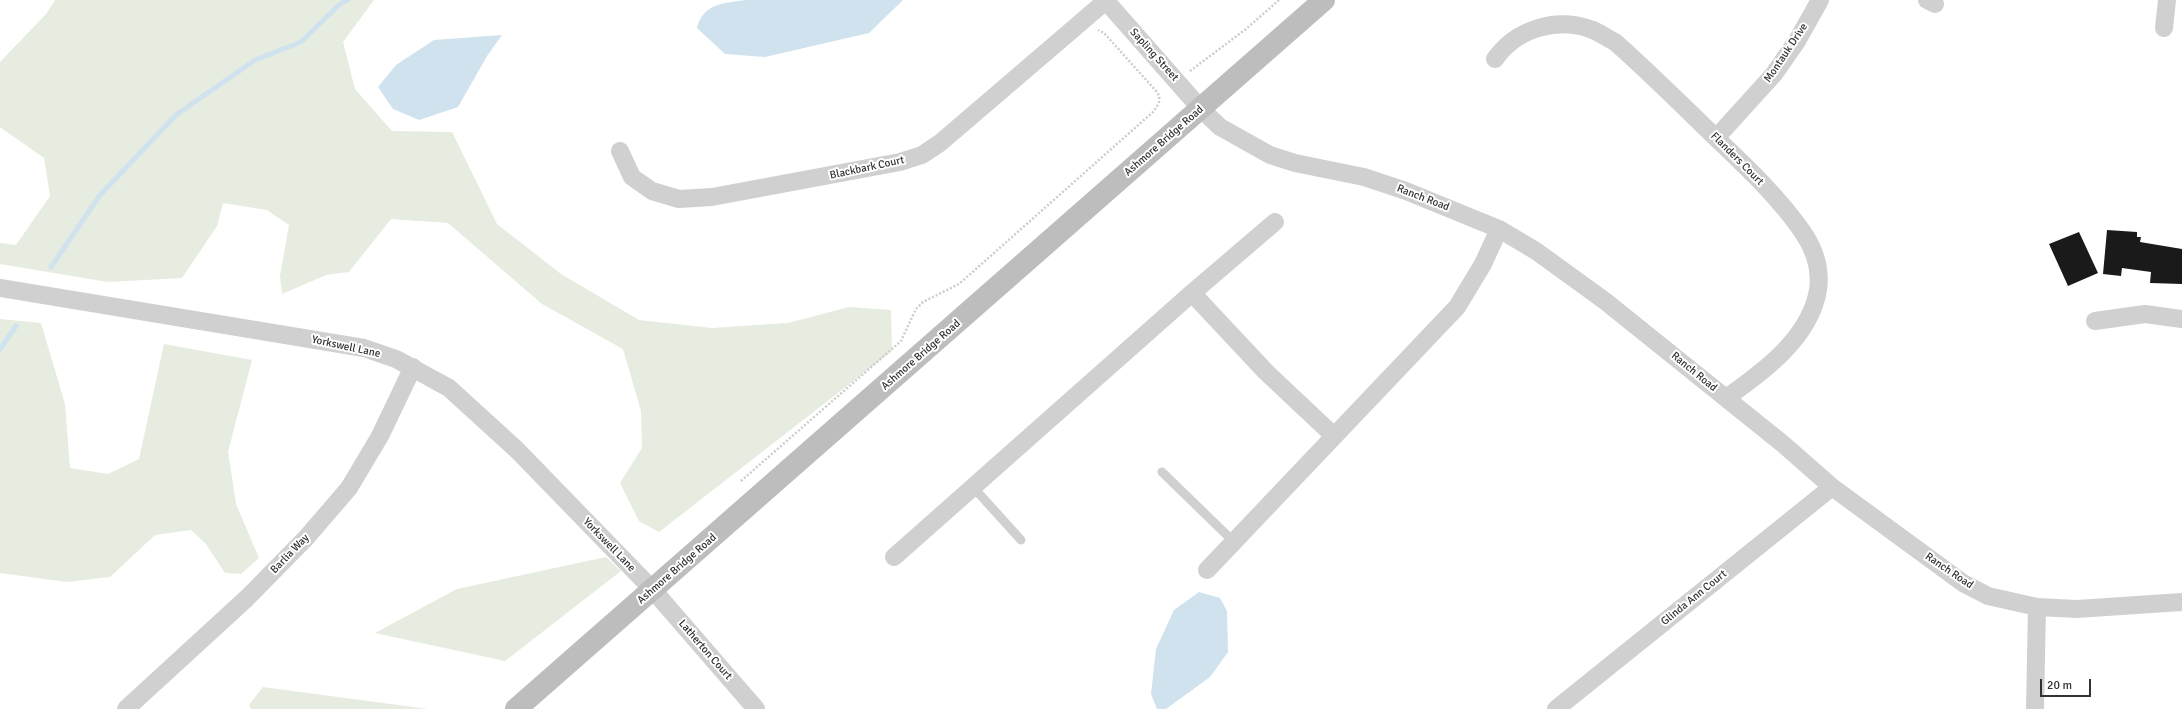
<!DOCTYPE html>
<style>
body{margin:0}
#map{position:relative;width:2182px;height:709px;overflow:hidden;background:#fff;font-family:Signika,sans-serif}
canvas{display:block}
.scale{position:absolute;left:2040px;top:679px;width:51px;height:18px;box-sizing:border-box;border:2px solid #333;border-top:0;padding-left:5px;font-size:12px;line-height:14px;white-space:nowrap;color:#333;-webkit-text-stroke:3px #fff;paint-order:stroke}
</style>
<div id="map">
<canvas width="2182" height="709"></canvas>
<div class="scale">20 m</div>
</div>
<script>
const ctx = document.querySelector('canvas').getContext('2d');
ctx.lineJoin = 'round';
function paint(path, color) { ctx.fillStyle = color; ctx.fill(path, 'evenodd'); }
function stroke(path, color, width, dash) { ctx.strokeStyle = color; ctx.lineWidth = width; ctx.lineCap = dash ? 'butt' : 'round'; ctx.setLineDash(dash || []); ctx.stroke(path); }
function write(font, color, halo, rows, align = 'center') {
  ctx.font = font + ' Signika,sans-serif'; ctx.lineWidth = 4; ctx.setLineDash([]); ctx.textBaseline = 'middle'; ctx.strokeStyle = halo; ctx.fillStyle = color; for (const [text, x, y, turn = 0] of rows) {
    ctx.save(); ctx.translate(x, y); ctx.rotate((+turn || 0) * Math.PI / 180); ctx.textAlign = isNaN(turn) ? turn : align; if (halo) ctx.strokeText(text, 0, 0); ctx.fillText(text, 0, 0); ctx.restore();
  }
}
paint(new Path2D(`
 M55 0H374L343 42 355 89 392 131 452 132 497 224 561 274 639 320 712 328 788 323 849 307 891 310 892 351 659 532 639 521 620 483 642 448 641 411 623 349 542 304 448 223 391 219 349 272 326 275 282 294 280 276 289 225 267 210 223 203 217 226 182 278 108 282 0 264V243L16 245 50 196 44 158 0 127V62L46 14Z
 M0 319 41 323 65 404 70 468 108 474 139 459 164 344 252 360 228 452 236 504 259 558 241 574 225 573 206 544 191 530 155 535 110 577 67 582 0 573Z
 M606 557 621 571 505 661 375 633 457 589Z
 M263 687 428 709H251L249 705Z`), '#e6ecdf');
paint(new Path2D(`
 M746 0H903L869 33 765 57 725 54 697 28C703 3 725 3 746 0Z
 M502 35 487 56 458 107 419 120 393 109 378 87 396 65 434 40Z
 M1199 592 1220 598 1227 611 1228 652 1210 677 1166 709H1157L1151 694 1156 649 1174 610Z`), '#cfe2ee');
stroke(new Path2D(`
 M51 267 100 195 176 115 255 60 301 42 340 4 348 0
 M0 349 16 326`), '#cfe2ee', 5);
paint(new Path2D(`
 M2107 230 2137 232V237H2141L2140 242 2182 249V284L2150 283 2151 272 2122 268 2121 276 2103 274Z
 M2079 232 2098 273 2068 286 2049 244Z`), '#1a1a1a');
stroke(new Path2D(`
 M1190 71 1246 29 1279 0
 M741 481 901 341 916 309 923 302 959 284 1153 112C1158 105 1162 100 1157 92L1104 33 1098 30`), '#cdcdcd', 2.5, [2, 2]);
stroke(new Path2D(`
 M1162 472 1234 542
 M973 487 1021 540`), '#d0d0d0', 9);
stroke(new Path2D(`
 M1927 0 1935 4
 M1106 1 1201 109 1220 127 1270 155 1295 163 1364 177 1406 191 1499 229 1536 251 1605 301 1783 444 1832 487 1963 583 1988 596 2037 607 2077 609 2182 602
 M2164 28 2167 0
 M1495 59C1516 29 1556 17 1590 29 1599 32 1607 38 1615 42 1649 72 1681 104 1714 136 1744 165 1777 195 1802 231 1814 248 1821 269 1818 290 1810 338 1763 372 1726 398
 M1716 138 1774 74 1797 41 1820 0
 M620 151 632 177 652 191 679 199 712 197 900 162 922 155 940 143 1107 0
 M0 288 364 348 396 359 449 388 517 450 653 590 756 709
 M1192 293 1266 372 1334 436
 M2095 321 2145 314 2182 319
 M894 557 1192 293 1275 222
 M1207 570 1457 307 1483 264 1499 229
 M126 709 247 598 306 538 349 488 380 436 413 367
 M1556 709 1832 487
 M2035 709 2037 607`), '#d0d0d0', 18);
stroke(new Path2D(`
 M516 709 1324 0`), '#bdbdbd', 22);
write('11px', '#333', '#fff', [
 ["Montauk Drive",1786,53,-56],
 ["Sapling Street",1154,55,48],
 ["Ashmore Bridge Road",1164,141,-41],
 ["Flanders Court",1737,159,45],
 ["Blackbark Court",867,168,-12],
 ["Ranch Road",1423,198,21],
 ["Yorkswell Lane",346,347,12],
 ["Ashmore Bridge Road",921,355,-41],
 ["Ranch Road",1694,372,39],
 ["Yorkswell Lane",609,545,46],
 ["Barlia Way",290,554,-46],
 ["Ashmore Bridge Road",677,569,-41],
 ["Ranch Road",1949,571,34],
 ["Glinda Ann Court",1694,598,-39],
 ["Latherton Court",705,650,49]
]);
</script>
